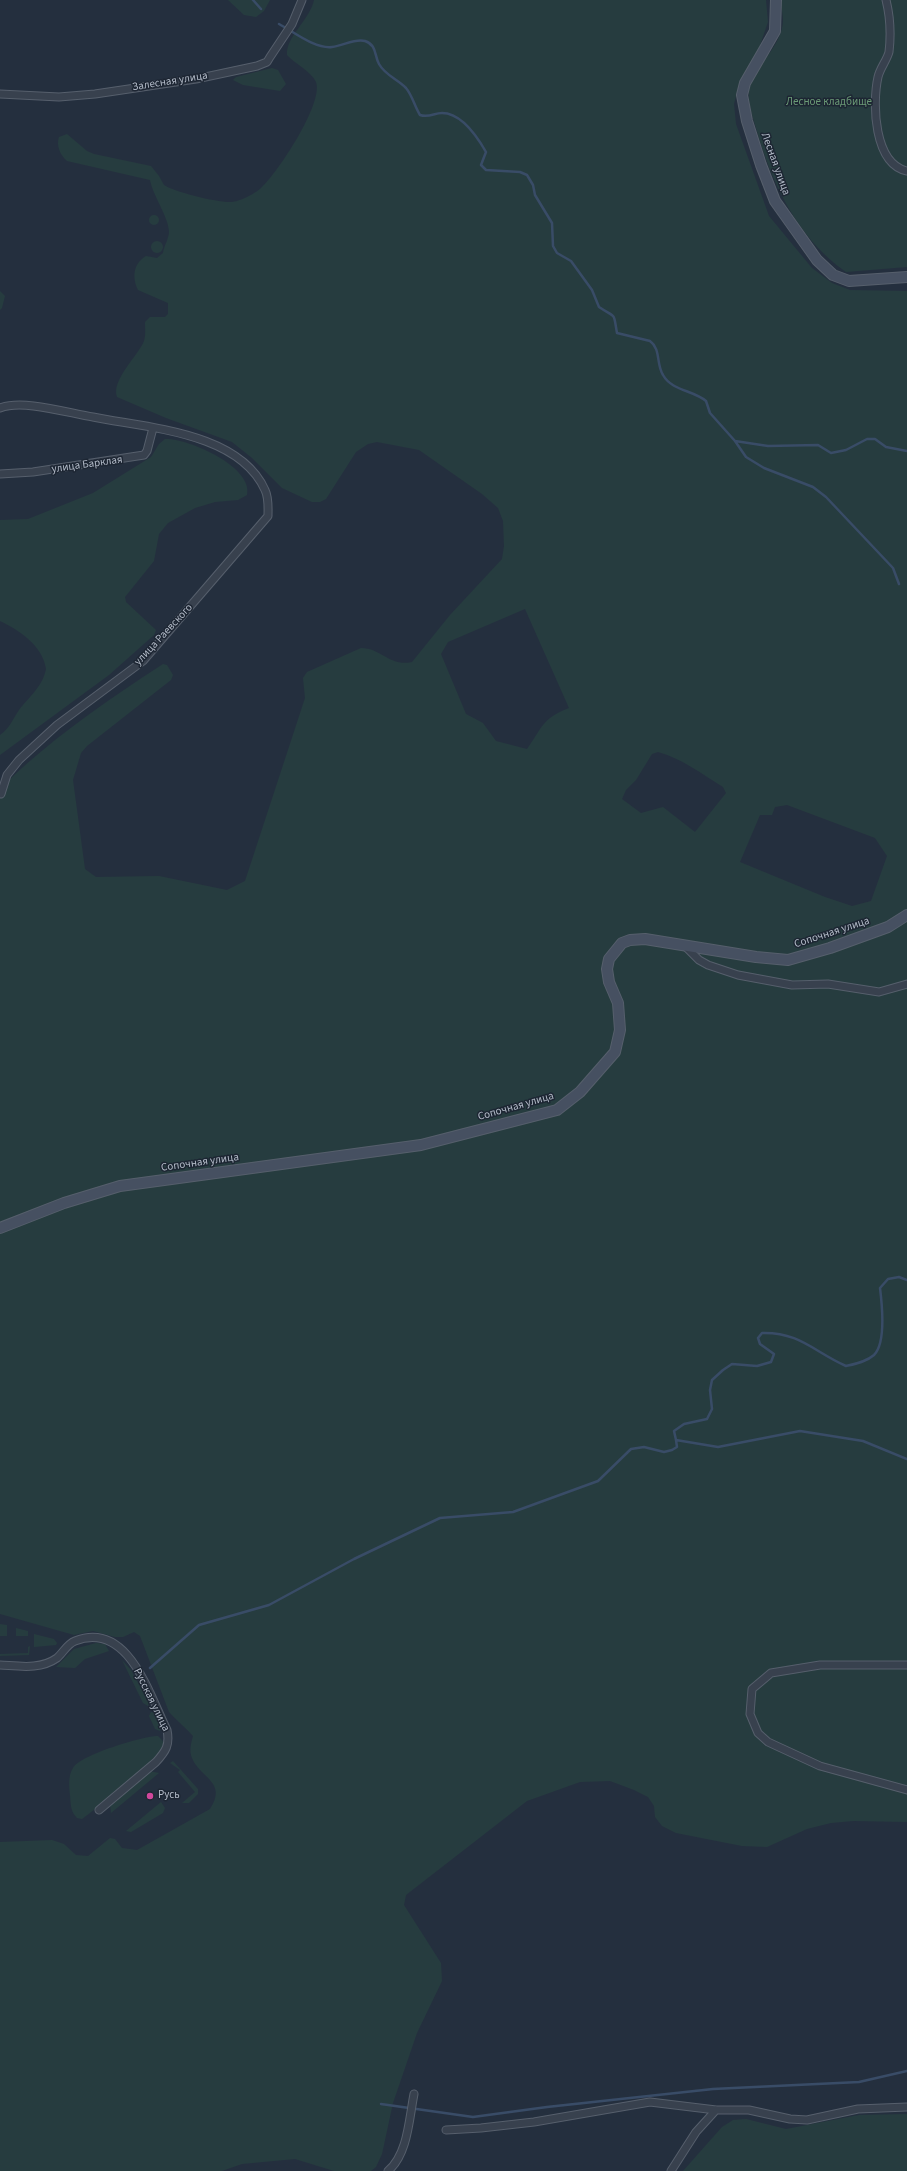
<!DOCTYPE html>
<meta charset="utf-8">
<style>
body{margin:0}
canvas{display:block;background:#242f3e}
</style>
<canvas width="907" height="2171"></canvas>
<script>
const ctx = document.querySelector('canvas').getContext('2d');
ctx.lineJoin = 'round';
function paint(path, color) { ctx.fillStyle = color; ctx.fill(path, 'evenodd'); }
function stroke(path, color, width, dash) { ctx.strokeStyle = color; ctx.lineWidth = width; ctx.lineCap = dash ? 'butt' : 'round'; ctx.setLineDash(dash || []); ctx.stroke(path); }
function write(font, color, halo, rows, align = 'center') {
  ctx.font = font + ' "Source Sans 3",sans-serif'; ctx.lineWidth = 3; ctx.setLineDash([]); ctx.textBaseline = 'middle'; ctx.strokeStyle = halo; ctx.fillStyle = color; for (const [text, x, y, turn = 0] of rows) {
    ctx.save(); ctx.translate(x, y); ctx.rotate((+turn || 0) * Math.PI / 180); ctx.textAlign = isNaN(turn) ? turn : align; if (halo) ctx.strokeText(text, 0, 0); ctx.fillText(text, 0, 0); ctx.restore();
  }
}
paint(new Path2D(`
 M228 0H270L264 11 256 17 244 15Z
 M314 0H766L768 22 758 51 739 85 734 104 736 124 769 216 812 268 832 283 850 290 907 291V1822L853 1821 831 1823 807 1829 767 1847 742 1846 676 1833 662 1826 655 1817 654 1806 648 1797 634 1790 610 1781 580 1782 527 1801 406 1895 404 1905 441 1963 442 1981 417 2033 393 2103 382 2154 376 2167 371 2171H334L295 2159 242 2164 222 2171H0V1842L52 1840 64 1844 76 1855 88 1856 110 1838 115 1839 122 1848 137 1850 210 1809C228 1782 200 1778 192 1758 189 1751 191 1743 193 1736 185 1727 177 1721 169 1712L140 1636 134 1632 123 1637H115L93 1631 74 1635 0 1614V789C48 741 106 701 163 664L167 665 173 675 171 680 87 746 81 753 73 780 85 869 96 877 159 876 227 890 245 881 305 698 303 678 307 672 361 648C381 648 390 667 412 662L450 615 502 559 504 546 503 521 498 508 482 494 419 450 377 442 368 444 356 452 326 499 320 502H312L282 488 252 458 232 442 166 418 117 397C111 380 138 356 144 341 146 334 145 329 145 322L150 317H165L168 314V303L138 290C132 277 133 264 146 256L157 258 163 253C164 246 169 238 169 232 169 218 153 196 150 180L67 161C60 155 56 145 59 137L67 134 87 151 94 154 151 166 159 176 164 185C174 192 219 203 231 202 239 202 256 193 261 188 277 174 324 103 316 82 311 71 295 64 287 55 286 36 310 20 314 0ZM525 609 569 708C541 719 543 727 527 749L496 741 483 723 466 714 441 654 448 642ZM658 752C681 758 702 774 723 787L726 793 695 832 663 807 641 813 622 799 626 790 636 780 652 754ZM787 805 875 838 887 856 871 901 852 906 825 897 740 862 760 815H772L775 807Z
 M780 0H907V267L846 272C798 239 771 182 756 128 752 115 746 98 750 86 757 63 782 46 783 21 783 14 781 7 780 0Z
 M272 68 278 70 286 84 280 91 243 85 233 80 236 77Z
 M149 220a5 5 0 1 1 10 0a5 5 0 1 1-10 0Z
 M151 247a6 6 0 1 1 12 0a6 6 0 1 1-12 0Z
 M0 291 5 296 2 308 0 310Z
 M165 439C188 438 254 467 247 495L238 500 215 502 195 508 168 523 159 534 154 561 125 597 126 602 156 630 154 635 109 675 0 755V735C10 728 12 720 19 710 29 697 43 686 46 669 43 646 19 630 0 621V520L28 519 93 493 151 457 159 444Z
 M0 1624 7 1625V1636H0Z
 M16 1628 28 1631V1636H16Z
 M34 1634 54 1639 57 1643 56 1645 34 1647Z
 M96 1643 105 1644 109 1651 85 1659 75 1668 56 1667 74 1649Z
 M30 1646 29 1655 0 1656V1654L28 1653V1647Z
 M122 1660 131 1670 149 1703 148 1706 143 1703Z
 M151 1712H154L161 1728 160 1731 155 1729 149 1716Z
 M158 1736C161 1739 165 1742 163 1746 159 1763 106 1801 90 1813L82 1819 77 1818C70 1811 71 1804 70 1795 69 1786 68 1776 73 1768 80 1755 143 1736 158 1736Z
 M173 1761 198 1789V1794L189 1803H182L195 1792 178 1772 180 1770 170 1763Z
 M149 1771 159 1773 111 1813 110 1804Z
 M161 1802 165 1808 163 1813 131 1832 126 1831Z
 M907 2114V2171H683L722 2127 733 2120 746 2119 786 2129 859 2115Z`), '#263c3f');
stroke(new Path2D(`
 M253 0 261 9
 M279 24C294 32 315 49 332 47 343 46 355 38 365 41 377 45 374 55 379 64 385 75 397 79 406 88 412 95 415 107 420 115 429 118 434 113 442 113 462 113 478 138 486 152L481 165 486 170 520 172 527 175 533 185 535 195 552 223 553 246 557 253 571 261 592 290 599 307C617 319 613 311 617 333L650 341C661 349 656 364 663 375 672 391 693 390 706 401L710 413 735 441 768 446 818 445 831 453 846 450 867 439H875L886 447 907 451
 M735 441 746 457 764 468 813 487 826 497 893 568 899 584
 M676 1440 674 1431 684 1424 707 1419 712 1409 710 1390 712 1380 723 1370 732 1364 757 1366 771 1362 774 1354 760 1344 758 1338 762 1333C800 1332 814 1352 846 1366 855 1364 866 1362 874 1355 886 1343 882 1304 880 1288L888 1279 899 1277 907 1280
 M150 1668 199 1625 269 1605 354 1559 440 1518 513 1512 598 1481 631 1449 644 1447 664 1452 672 1450 677 1447 676 1440 718 1447 800 1431 863 1441 907 1459
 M381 2104 473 2117 547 2107 713 2089 859 2082 907 2071`), '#394c67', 2.5);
const street = new Path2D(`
 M886 0C890 16 891 35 889 52 887 60 880 68 878 77 872 104 874 164 907 171
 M0 94 59 97 95 94 196 79 257 66 267 62 270 57 292 24 302 0
 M0 408C23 399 68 413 93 417 147 428 239 432 265 490 269 498 268 508 268 516L143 661 57 725 19 760 7 775 1 794
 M0 474 33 472 144 455 147 451 153 428
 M686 947 699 960 708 965 738 975 792 985 828 984 879 992 907 984
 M0 1665C19 1666 40 1670 57 1658 63 1653 67 1644 75 1641 128 1620 149 1694 167 1730 170 1745 166 1751 156 1762L99 1810
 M907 1665H820L771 1673 752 1689 750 1714 758 1733 768 1742 820 1766 907 1790
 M446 2130 481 2128 534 2122 650 2102 716 2110H749L790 2119 807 2120 858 2109 907 2107
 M388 2171C408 2154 409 2119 414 2094
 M671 2171 696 2132 716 2110`);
const secondary = new Path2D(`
 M776 0 775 31 745 83 742 95 747 121 761 165 775 201 817 260 833 275 849 281 907 277
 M0 1228 64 1203 120 1186 421 1145 557 1110 580 1092 615 1052 620 1030 618 1003 609 982 607 969 609 959 622 943 630 940 645 939 756 957 788 960 830 948 888 927 907 915`);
stroke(street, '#565f6c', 9);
stroke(secondary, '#565f6c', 12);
stroke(street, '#38414e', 7);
stroke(secondary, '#465061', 10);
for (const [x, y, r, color] of [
 [150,1796,4,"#d1479c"]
]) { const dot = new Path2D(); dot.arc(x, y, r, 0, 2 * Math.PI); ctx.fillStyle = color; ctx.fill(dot); stroke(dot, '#1d2633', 1.5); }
write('11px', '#b4bcc9', '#1d2633', [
 ["Залесная улица",170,82,-9],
 ["Лесная улица",775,164,70],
 ["улица Барклая",87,465,-8],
 ["улица Раевского",164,635,-47],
 ["Сопочная улица",832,933,-18],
 ["Сопочная улица",516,1107,-16],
 ["Сопочная улица",200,1163,-8],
 ["Русская улица",151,1700,64]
]);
write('11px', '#6b9a76', '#1d2633', [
 ["Лесное кладбище",829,103]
]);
write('11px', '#b4bcc9', '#1d2633', [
 ["Русь",158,1796]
], 'left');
</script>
